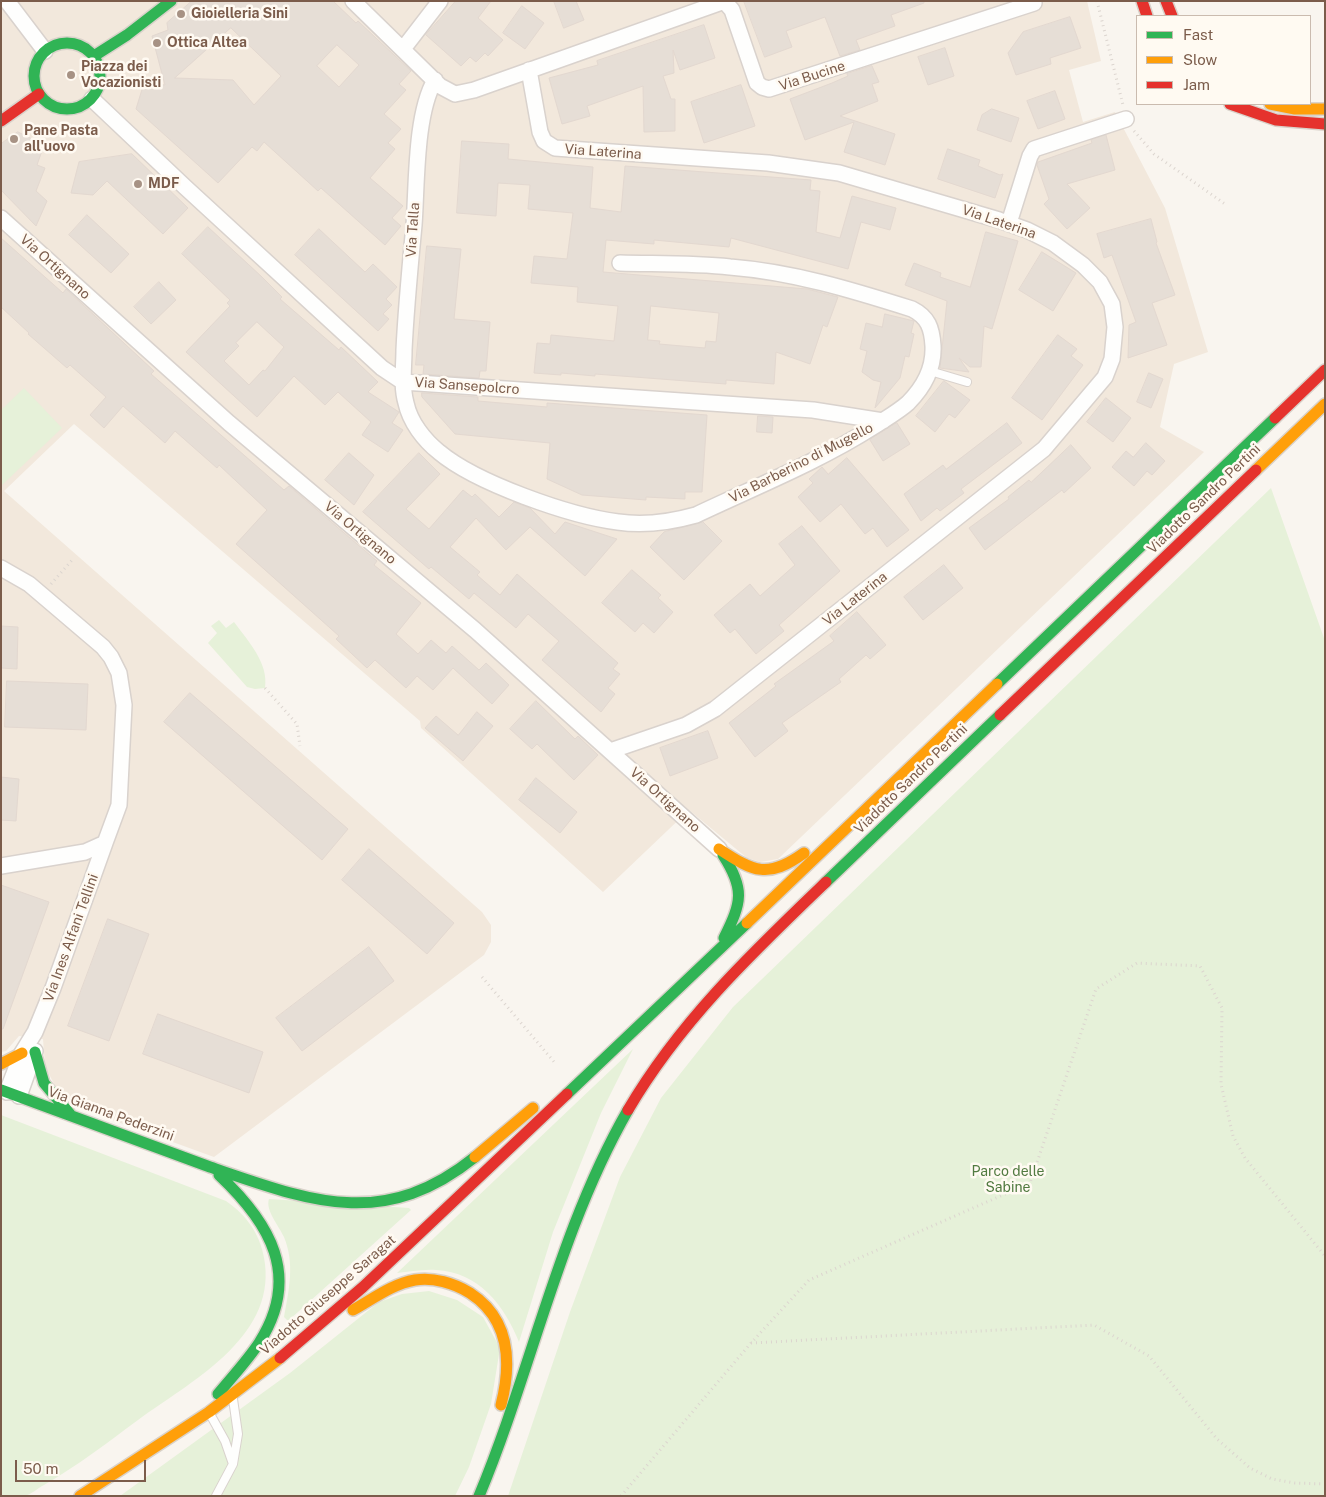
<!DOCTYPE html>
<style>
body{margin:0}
#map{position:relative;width:1326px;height:1497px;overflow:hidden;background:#f9f5ef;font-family:"Public Sans",sans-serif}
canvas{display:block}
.frame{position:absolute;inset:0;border:2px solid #7b5c4b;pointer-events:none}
.legend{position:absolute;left:1136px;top:15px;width:175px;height:90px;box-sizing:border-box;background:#fffaf2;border:1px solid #cabbaf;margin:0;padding:6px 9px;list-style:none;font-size:15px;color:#7b5c4b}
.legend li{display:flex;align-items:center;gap:10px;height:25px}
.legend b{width:25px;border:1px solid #cabbaf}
.scale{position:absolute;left:15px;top:1460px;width:131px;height:22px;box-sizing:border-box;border:2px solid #7b5c4b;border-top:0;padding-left:6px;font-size:15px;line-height:18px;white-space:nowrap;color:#7b5c4b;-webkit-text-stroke:4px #fffaf2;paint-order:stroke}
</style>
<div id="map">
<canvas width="1326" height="1497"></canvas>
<div class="frame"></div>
<ul class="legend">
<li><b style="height:6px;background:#30b455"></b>Fast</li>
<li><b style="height:6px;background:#ff9f0a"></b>Slow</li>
<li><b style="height:6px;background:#e5322d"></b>Jam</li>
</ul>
<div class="scale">50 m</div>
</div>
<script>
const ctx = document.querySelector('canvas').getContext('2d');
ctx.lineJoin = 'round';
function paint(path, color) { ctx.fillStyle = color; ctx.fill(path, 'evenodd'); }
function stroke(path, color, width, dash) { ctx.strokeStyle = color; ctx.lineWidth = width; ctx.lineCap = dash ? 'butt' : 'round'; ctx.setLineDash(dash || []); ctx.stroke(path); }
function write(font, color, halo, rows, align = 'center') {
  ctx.font = font + ' "Public Sans",sans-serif'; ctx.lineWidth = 5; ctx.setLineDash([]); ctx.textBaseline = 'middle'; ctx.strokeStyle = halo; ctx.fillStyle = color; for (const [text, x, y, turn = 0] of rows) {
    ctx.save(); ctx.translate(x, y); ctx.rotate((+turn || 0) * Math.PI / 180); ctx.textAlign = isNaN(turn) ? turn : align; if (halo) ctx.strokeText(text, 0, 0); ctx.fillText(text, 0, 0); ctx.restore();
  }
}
paint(new Path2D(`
 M1 1H1087L1101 61 1069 70 1083 122 1115 112 1165 208 1208 352 1174 364 1160 427 1204 452 778 859 760 862 747 858 689 810 603 892 421 728 420 721 74 424 4 491 482 912 491 925V942L484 955 214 1157 82 1109 58 1092 45 1066 43 1039 19 1036 6 1051 1 1052Z`), '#f2e8dc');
paint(new Path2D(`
 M24 388 62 428 1 486V410Z
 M1271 488 1325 641V1496H508L570 1312 620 1177 661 1098 733 1007Z
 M219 620 226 628 234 622C248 641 269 663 265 688L255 689 247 687 208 643 217 633 211 626Z
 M633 1049 601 1113 553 1232 519 1342C504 1305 479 1272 436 1270 423 1269 409 1272 397 1273Z
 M1 1115 226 1201C248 1216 262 1237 265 1264 274 1339 190 1382 138 1420 107 1443 77 1466 44 1485 38 1488 31 1495 24 1496 17 1497 8 1496 1 1496Z
 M269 1199 409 1208 411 1210 288 1321 284 1317C289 1290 295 1264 284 1237 279 1226 265 1210 269 1199Z
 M429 1291 457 1300 483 1317 500 1348 491 1404 469 1467 455 1496H120L290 1373 379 1302 402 1294Z`), '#e6f1d9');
const building = new Path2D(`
 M192 1H333L356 23 358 21 411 71 399 84 406 90 384 114 401 129 388 143 395 149 370 178 403 206 392 218 401 226 385 245 321 188 318 191 264 142 257 151 252 147 218 183 136 109 144 83 165 85 152 36 168 30 167 23ZM231 28 281 76 254 105 233 80 175 78ZM337 45 359 65 339 87 317 66Z
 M456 1H491L478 18 503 40 488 56 485 53 476 62 470 57 461 66 426 35Z
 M554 1H576L584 20 564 28Z
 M744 1H924V3L891 15 895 26 856 40 860 50 840 56 825 17 786 31 792 47 765 57Z
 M522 6 544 23 525 49 503 33Z
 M1070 17 1081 48 1050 58 1051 64 1016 75 1008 53 1023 32Z
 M704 25 715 58 680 70 673 50 674 73 663 76 671 99H675V131L644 132 643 86 587 106 590 116 562 124 549 78 598 65 597 61Z
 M945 48 954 76 928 85 918 57Z
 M872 66 879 82 872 84 878 101 840 116 895 134 885 165 844 152 854 122 805 140 790 99 832 83 848 76 847 74Z
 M741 85 755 126 704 143 691 102Z
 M1055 91 1065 119 1038 129 1027 101Z
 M992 109 1019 118 1011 142 977 130 982 115Z
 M18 132 44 145 37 165 45 168 36 191 47 201 36 226 1 190V144Z
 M1106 135 1115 170 1067 184 1090 208 1067 229 1044 204 1049 199 1037 165 1038 162 1092 143 1091 140Z
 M462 141 509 144 508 159 593 167 590 208 621 212 625 166 811 180 810 190 820 191 816 232 840 238 852 196 896 208 890 230 861 222 848 269 731 238 729 247 654 240V244L606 240 603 272 807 289 838 297 827 327 823 325 810 364 776 352 774 384 726 380V384L595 374V376L561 373V375L534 373 537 343 550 344 551 335 614 341 618 306 577 302 578 287 531 283 534 256 567 259 573 213 528 209 530 185 498 183 496 216 457 213ZM651 306 719 313 716 342 706 341 705 348 659 344 660 341 648 340Z
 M948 149 980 160 978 166 1000 175 1003 174 995 198 938 179Z
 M132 154 188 208 163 234 107 181 93 195 71 193 79 162Z
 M87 215 129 254 111 273 69 235Z
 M1151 219 1157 242 1156 243 1175 295 1152 303 1167 345 1128 358 1129 325 1136 322 1112 255 1104 258 1097 234Z
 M208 227 262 277 282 297 280 299 339 350 341 347 378 382 368 392 399 412 392 423 403 430 388 452 362 435 371 422 338 392 325 405 294 376 257 417 186 352 230 306 227 303 230 300 182 254ZM257 322 284 347 265 371 263 370 249 385 224 361 239 346 236 343Z
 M319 229 365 272 373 264 397 287 386 299 392 305 383 314 389 319 378 331 295 255Z
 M986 232 1018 241 992 329 984 326 981 367H970L959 358 969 372 940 368 947 301 905 285 914 263 941 273 940 277 970 287Z
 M1 238 63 293 66 289 154 371 151 374 284 490 289 486 377 561 374 565 421 603 396 634 418 654 431 640 446 653 452 646 479 670 486 663 509 685 492 704 453 668 433 690 417 676 406 688 375 660 367 668 336 639 339 636 236 544 267 510 219 465 217 468 175 431 165 443 123 406 104 428 90 415 106 397 70 365 67 368 28 334 29 333 1 307Z
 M427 246 461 249 454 319 490 322 486 371H480L479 378 423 374 424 365H416Z
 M1042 252 1076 273 1053 311 1019 290Z
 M159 282 176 300 151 324 134 307Z
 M885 314 914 321 911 333 914 334 909 357 905 356 900 378 875 408 881 382 873 380 862 372 867 351 860 349 866 323 882 327Z
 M1058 335 1077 349 1071 356 1083 365 1042 420 1012 398Z
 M1149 373 1163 379 1151 408 1137 402Z
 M944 381 970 400 955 418 949 414 935 432 916 416Z
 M422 393 478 397V401L547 407V403L707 415 702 492H685V499L646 497V500L582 495 547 479 550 443 455 434 422 397Z
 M1106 398 1131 418 1113 442 1087 422Z
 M758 416 773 417 772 433 757 432Z
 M897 423 910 444 883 461 870 440Z
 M1007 423 1022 443 961 489 964 493 940 511 937 508 921 521 904 494 943 465 946 469Z
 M1146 443 1165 461 1152 475 1147 471 1134 486 1112 467 1126 451 1133 457Z
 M1071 445 1091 468 1064 493 1062 490 985 550 969 528 1009 499 1008 497 1029 480 1031 482Z
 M349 453 374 475 354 505 325 480Z
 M419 453 440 474 406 509 429 529 463 490 472 497 475 494 499 517 514 502 530 508 555 534 565 522 617 539 585 576 530 527 506 550 476 518 450 547 480 572 477 575 500 595 517 574 618 663 613 669 620 674 608 688 615 694 601 712 542 660 559 641 528 614 516 628 474 593 469 599 431 567 429 569 363 512Z
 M847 458 909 530 887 547 873 528 865 534 841 504 820 522 798 497 813 483 809 479 822 467 828 474Z
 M703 522 722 541 684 580 650 547 664 532Z
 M802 526 840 571 779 625 784 631 756 654 735 629 730 633 714 615 750 584 760 596 795 565 779 544Z
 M944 565 963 588 923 620 904 597Z
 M632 570 661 595 658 598 673 612 654 633 643 623 635 632 602 603Z
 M857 612 886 645 870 659 866 655 839 679 841 682 782 723 788 731 755 757 729 723 776 686 774 684 834 641 830 636Z
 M1 626 18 627 17 669 1 668Z
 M7 681 88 684 86 730 5 727Z
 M190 693 348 829 322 860 164 722Z
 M536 701 575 739 578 736 598 755 574 780 537 744 532 749 510 729Z
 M477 712 493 726 463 761 425 728 436 716 458 735Z
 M708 731 718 758 670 776 660 748Z
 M1 777 19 779 16 821 1 820Z
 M536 778 577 812 560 833 519 800Z
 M369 849 454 923 427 954 342 880Z
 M1 885 49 902 3 1029H1Z
 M108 919 149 934 109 1041 68 1026Z
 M369 947 394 981 302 1051 276 1018Z
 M158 1014 263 1052 249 1093 143 1054Z`);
paint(building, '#e6ded6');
stroke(building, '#e3d8d0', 1);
const lane = new Path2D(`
 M930 371 967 382
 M210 1414 225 1441 233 1464 238 1434 233 1399
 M216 1496 233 1464`);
const street = new Path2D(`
 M7 1 45 51
 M353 1 440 86 455 94 474 90 722 2H725L732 10 757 83 762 87 769 89 1034 3
 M403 49 440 1
 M529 70 540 132 544 141 555 148 768 163 839 173 999 220 1027 230 1053 243 1083 265 1100 282 1112 304 1115 327 1112 359 1105 377 1044 449 715 709 686 725 610 751
 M435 80C415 114 417 185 414 225 410 267 406 308 404 350 404 367 401 386 406 403 410 422 424 440 439 452 476 483 570 516 618 522 644 526 671 522 696 515 755 487 818 462 873 427 885 419 898 412 908 403 924 387 934 368 933 346 932 328 928 317 912 309 852 290 793 272 730 267 694 263 656 264 620 263
 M92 99 185 187 382 368 403 382 813 410 883 421
 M1 218 229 423 475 630 719 849
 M1009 223 1030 156 1034 149 1126 119
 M1 568 29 584 103 647 111 657 119 673 124 705 119 805 105 843 85 852 1 866
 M7 1092 22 1053 35 1032 53 988 105 843
 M19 1096 35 1051`);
const fast = new Path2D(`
 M34 76a33 33 0 1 1 66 0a33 33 0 1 1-66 0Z
 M94 56 127 35 171 1
 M997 684 1275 418
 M723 855C745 889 742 902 724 938
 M826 882 1000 715
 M35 1052 44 1083 70 1114
 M1 1090 210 1167
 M567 1094 747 923
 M210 1167C310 1201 383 1231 475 1157
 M218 1394C232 1377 247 1361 259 1343 302 1276 270 1223 219 1175
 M479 1496C532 1369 559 1230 628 1110`);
const slow = new Path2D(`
 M1270 104 1295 109H1325
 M1256 470 1325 404
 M719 849C754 872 768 879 804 853
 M747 923 997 684
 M1 1064 22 1053
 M475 1157 533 1108
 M353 1310C373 1299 392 1284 415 1280 433 1277 454 1283 470 1293 510 1319 512 1362 501 1405
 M80 1496 209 1412 280 1358`);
const jam = new Path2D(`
 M1142 1 1147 16
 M1166 1 1172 16
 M1230 104 1276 120 1325 124
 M1 121 39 94
 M1275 418 1325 370
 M1000 715 1256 470
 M628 1110C680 1021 753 952 826 882
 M280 1358 363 1287 567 1094`);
stroke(lane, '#d9d2cd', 10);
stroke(street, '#d9d2cd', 18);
stroke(fast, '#d9d2ca', 14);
stroke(slow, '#d9d2ca', 14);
stroke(jam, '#d9d2ca', 14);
stroke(new Path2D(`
 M1097 1 1123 105
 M1134 131 1154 154 1225 204
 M51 584 73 559
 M265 688 297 724 300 746
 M482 977 555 1063
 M751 1343 1094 1325 1149 1356 1217 1439 1250 1468 1272 1479 1295 1483 1325 1484
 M621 1496 751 1343 809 1280 1030 1183 1096 989 1137 963 1200 966 1222 1008 1221 1084 1233 1136 1245 1158 1325 1256`), '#dcd5cf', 3, [1, 4]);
stroke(lane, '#fefefd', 8);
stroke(street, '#fefefd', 15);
stroke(fast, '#30b455', 11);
stroke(slow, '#ff9f0a', 11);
stroke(jam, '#e5322d', 11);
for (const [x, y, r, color] of [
 [181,14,5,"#a79284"],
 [157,43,5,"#a79284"],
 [71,75,5,"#a79284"],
 [14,139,5,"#a79284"],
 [138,184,5,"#a79284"]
]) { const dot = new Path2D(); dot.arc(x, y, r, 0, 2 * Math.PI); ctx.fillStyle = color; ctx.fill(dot); stroke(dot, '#fffaf2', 2); }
write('bold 14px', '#7b5c4b', '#fffaf2', [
 ["Gioielleria Sini",191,14],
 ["Ottica Altea",167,43],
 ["Piazza dei",81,67],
 ["Vocazionisti",81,83],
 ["Pane Pasta",24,131],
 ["all'uovo",24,147],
 ["MDF",148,184]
], 'left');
write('14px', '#7b5c4b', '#fffaf2', [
 ["Via Bucine",812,76,-18],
 ["Via Laterina",603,152,4],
 ["Via Laterina",999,222,19],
 ["Via Talla",413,230,-86],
 ["Via Ortignano",55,267,42],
 ["Via Sansepolcro",467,386,4],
 ["Via Barberino di Mugello",801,463,-27],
 ["Viadotto Sandro Pertini",1204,499,-44],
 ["Via Ortignano",360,533,40],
 ["Via Laterina",855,599,-38],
 ["Viadotto Sandro Pertini",911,779,-44],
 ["Via Ortignano",665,800,42],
 ["Via Ines Alfani Tellini",71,938,-70],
 ["Via Gianna Pederzini",111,1114,20],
 ["Viadotto Giuseppe Saragat",328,1295,-41]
]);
write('14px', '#517a40', '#fffaf2', [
 ["Parco delle",1008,1172],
 ["Sabine",1008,1188]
]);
</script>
